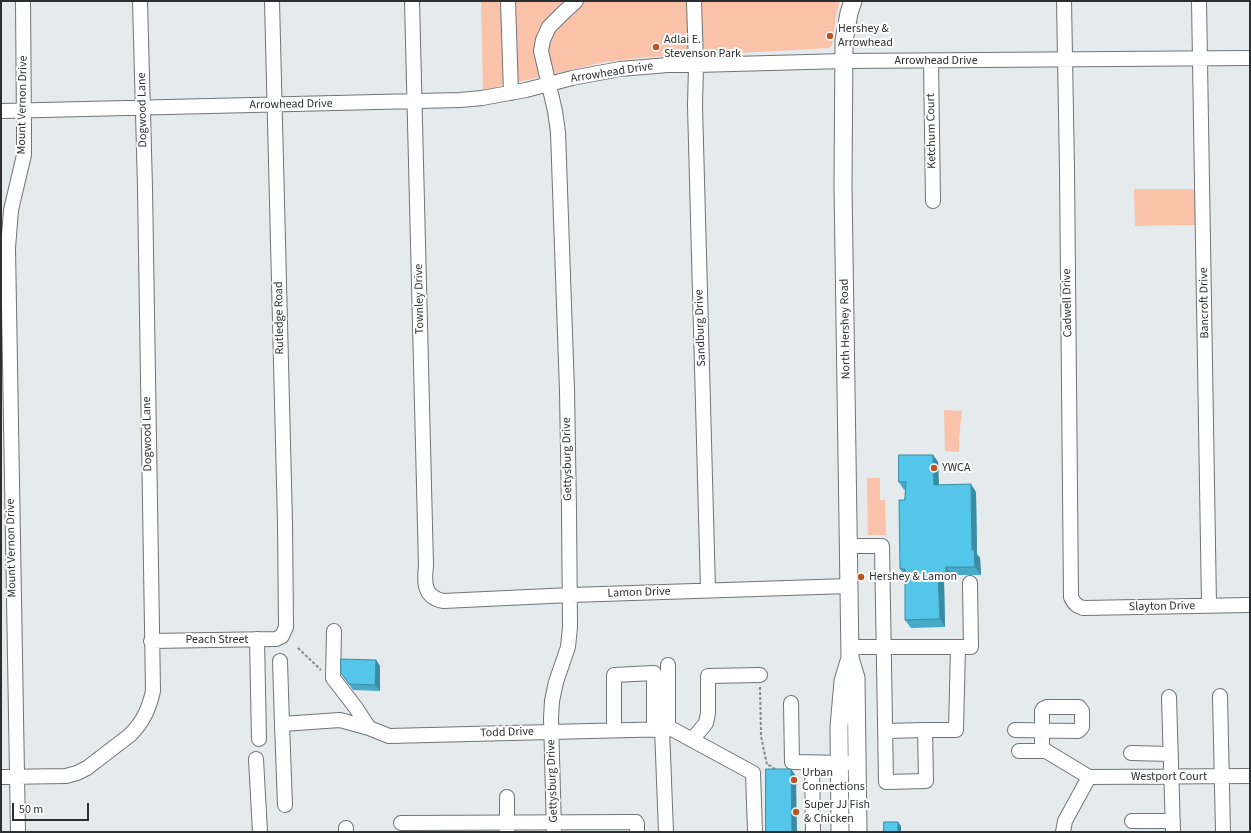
<!DOCTYPE html>
<style>
body{margin:0}
#map{position:relative;width:1251px;height:833px;overflow:hidden;background:#e5eaec;font-family:"Source Sans 3",sans-serif}
canvas{display:block}
.frame{position:absolute;inset:0;border:2px solid #2c2e2f;pointer-events:none}
.scale{position:absolute;left:12px;top:803px;width:77px;height:18px;box-sizing:border-box;border:2px solid #2c2e2f;border-top:0;padding-left:5px;font-size:12px;line-height:14px;white-space:nowrap;color:#2c2e2f;-webkit-text-stroke:3px #fff;paint-order:stroke}
</style>
<div id="map">
<canvas width="1251" height="833"></canvas>
<div class="frame"></div>
<div class="scale">50 m</div>
</div>
<script>
const ctx = document.querySelector('canvas').getContext('2d');
ctx.lineJoin = 'round';
function paint(path, color) { ctx.fillStyle = color; ctx.fill(path, 'evenodd'); }
function stroke(path, color, width, dash) { ctx.strokeStyle = color; ctx.lineWidth = width; ctx.lineCap = dash ? 'butt' : 'round'; ctx.setLineDash(dash || []); ctx.stroke(path); }
function write(font, color, halo, rows, align = 'center') {
  ctx.font = font + ' "Source Sans 3",sans-serif'; ctx.lineWidth = 4; ctx.setLineDash([]); ctx.textBaseline = 'middle'; ctx.strokeStyle = halo; ctx.fillStyle = color; for (const [text, x, y, turn = 0] of rows) {
    ctx.save(); ctx.translate(x, y); ctx.rotate((+turn || 0) * Math.PI / 180); ctx.textAlign = isNaN(turn) ? turn : align; if (halo) ctx.strokeText(text, 0, 0); ctx.fillText(text, 0, 0); ctx.restore();
  }
}
paint(new Path2D(`
 M481 1H840L836 16 832 45 829 48 705 55 647 57 605 62 483 90Z
 M1134 189H1195L1196 225 1135 226Z
 M944 410 962 411 959 437V452L945 451Z
 M867 478H880V500H885L886 535H868Z`), '#fbc2aa');
const minor = new Path2D(`
 M412 1 426 566C424 583 424 597 443 601L571 595 849 586
 M508 1 511 93
 M694 1 696 65 695 106 708 590
 M1064 1 1067 169 1071 597C1074 604 1077 606 1083 608L1250 605
 M1199 1 1209 605
 M931 61 933 201
 M1 111 460 100 482 98 526 90 572 78 620 69 668 65H696L844 61 1250 58
 M849 546H882L886 782 926 781 925 730H956L958 647
 M334 631 333 678 356 708 369 728
 M257 639 259 739
 M151 641 276 639 282 636 286 627 285 523 272 1
 M850 647H971L970 583
 M280 661 282 724 340 720 369 728 389 736 672 729 753 773 755 832
 M668 665V729
 M1220 696 1223 832
 M1169 697 1173 832
 M791 703 792 762 848 763
 M282 724 285 805
 M662 729 666 832
 M614 730V675L654 673V730
 M1015 730 1078 731 1082 727V711L1079 707H1047L1043 709 1042 711V751
 M885 731 925 730
 M692 740 706 723 708 713V676L760 675
 M1019 751H1046L1089 777
 M1131 753 1171 754
 M256 759 260 832
 M812 763 813 832
 M1 777 66 776 77 773 87 768 130 735C143 722 149 709 153 691L145 188 140 1
 M1089 777 1250 776
 M507 797V832
 M1132 821H1173
 M401 823 636 822 637 824V832
 M346 828V832
 M18 832 8 248 11 210 24 155V129L23 1
 M554 832 551 718 552 701 556 682 568 647 570 627 569 510 567 391 558 132 555 111 541 51 543 40 549 27 563 13 576 1
 M1063 832 1065 821 1089 777`);
const major = new Path2D(`
 M853 1 849 13 844 41 843 186 850 658 856 678 858 832
 M840 832 839 727 843 681 850 658`);
stroke(minor, '#707476', 16);
stroke(major, '#707476', 19);
stroke(new Path2D(`
 M298 648 321 670
 M760 687 761 736 767 765 771 766 776 770`), '#85898a', 2, [3, 2]);
stroke(minor, '#fff', 14);
stroke(major, '#fff', 17);
paint(new Path2D(`
 M933 455 938 462 939 485 976 492 977 554 980 558 981 575H951V581H944L945 627 911 628 905 620V576L900 569 905 490H904L899 482Z
 M376 660 380 666V691L353 690 341 673Z`), '#48aac8');
paint(new Path2D(`
 M933 455 938 462 939 493 934 485Z
 M971 484 976 492 977 554 980 558 981 575 975 567 972 550Z
 M946 567 951 575V581L946 573Z
 M938 573 944 581 945 627 940 619Z
 M376 660 380 666V691L375 685Z
 M791 769 796 776 797 832H792Z
 M898 822 901 826V832H898Z`), '#3b8ba3');
const building = new Path2D(`
 M899 455H933L934 485 971 484 972 550H974L975 567H946V573H938L940 619 905 620V569H900L899 500H905L906 482H899Z
 M341 659 376 660 375 685 349 684 341 673Z
 M766 769H791L792 832H766Z
 M884 822H898V832H884Z`);
paint(building, '#54c6e9');
stroke(building, '#3b8ba3', 1);
for (const [x, y, r, color] of [
 [830,36,4,"#ba5524"],
 [656,47,4,"#ba5524"],
 [934,468,4,"#ba5524"],
 [861,577,4,"#ba5524"],
 [794,780,4,"#ba5524"],
 [796,812,4,"#ba5524"]
]) { const dot = new Path2D(); dot.arc(x, y, r, 0, 2 * Math.PI); ctx.fillStyle = color; ctx.fill(dot); stroke(dot, '#fff', 1.5); }
write('12px', '#2c2e2f', '#fff', [
 ["Hershey &",838,29],
 ["Arrowhead",838,43],
 ["Adlai E.",664,40],
 ["Stevenson Park",664,54],
 ["YWCA",942,468],
 ["Hershey & Lamon",869,577],
 ["Urban",802,773],
 ["Connections",802,787],
 ["Super JJ Fish",804,805],
 ["& Chicken",804,819]
], 'left');
write('12px', '#2c2e2f', '#fff', [
 ["Arrowhead Drive",936,61],
 ["Arrowhead Drive",612,73,-9],
 ["Mount Vernon Drive",23,105,-89],
 ["Arrowhead Drive",291,105,-1],
 ["Dogwood Lane",143,110,-91],
 ["Ketchum Court",932,131,-91],
 ["Townley Drive",420,299,-91],
 ["Cadwell Drive",1068,303,-91],
 ["Bancroft Drive",1205,303,-91],
 ["Rutledge Road",280,318,-91],
 ["Sandburg Drive",701,328,-92],
 ["North Hershey Road",846,329,-91],
 ["Dogwood Lane",148,434,-91],
 ["Gettysburg Drive",568,459,-91],
 ["Mount Vernon Drive",12,548,-91],
 ["Lamon Drive",639,593,-2],
 ["Slayton Drive",1162,607,-1],
 ["Peach Street",217,640],
 ["Todd Drive",507,733,-2],
 ["Westport Court",1169,777],
 ["Gettysburg Drive",553,781,-92]
]);
</script>
